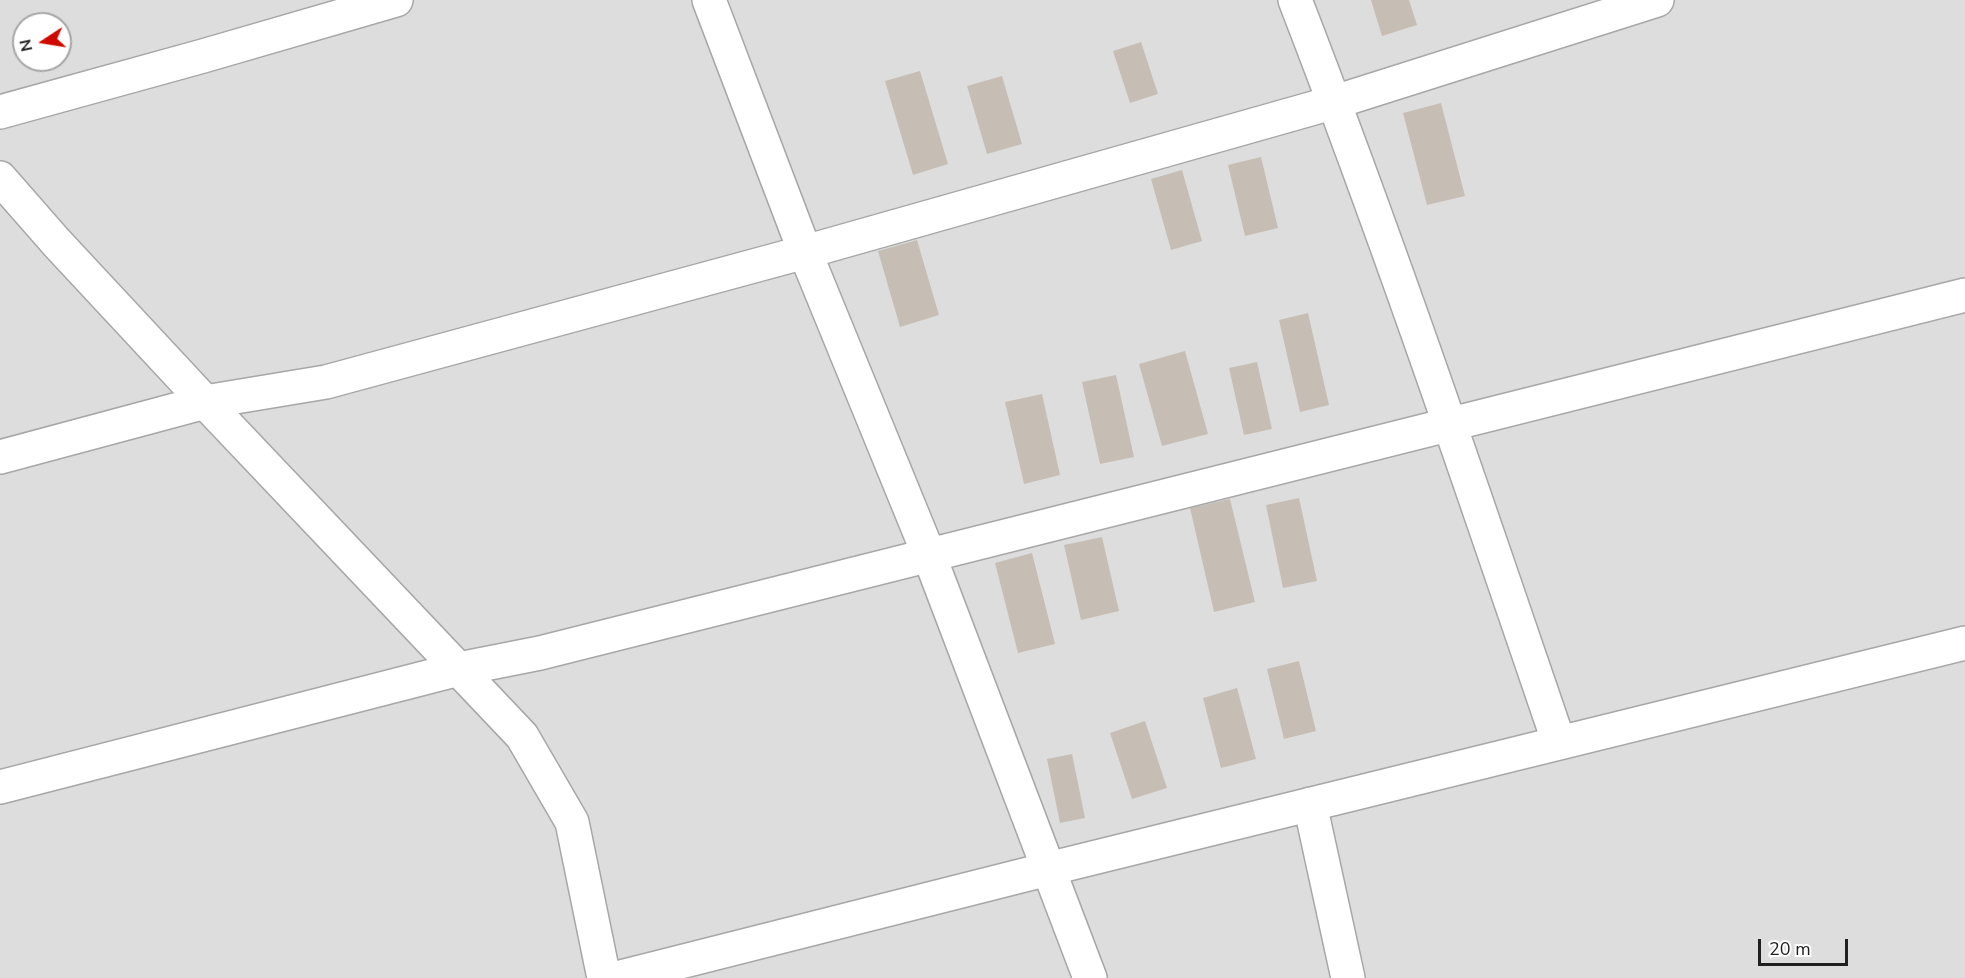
<!DOCTYPE html>
<style>
body{margin:0}
#map{position:relative;width:1965px;height:978px;overflow:hidden;background:#f1eee6;font-family:"Nunito Sans",sans-serif}
canvas{display:block}
.north{position:absolute;left:12px;top:12px;width:60px;height:60px;box-sizing:border-box;background:#fff;border:2px solid #a6a6a6;border-radius:50%;rotate:258deg;font-size:16px;font-weight:700;line-height:24px;text-align:center;color:#202020}
.north::after{content:'';display:block;margin:auto;width:21px;height:27px;background:#d00900;clip-path:polygon(50% 0,100% 100%,50% 72%,0 100%)}
.scale{position:absolute;left:1758px;top:939px;width:90px;height:27px;box-sizing:border-box;border:3px solid #202020;border-top:0;padding-left:8px;font-size:18px;line-height:21px;white-space:nowrap;color:#202020;-webkit-text-stroke:4px #fff;paint-order:stroke}
</style>
<div id="map">
<canvas width="1965" height="978"></canvas>
<div class="north">N</div>
<div class="scale">20 m</div>
</div>
<script>
const ctx = document.querySelector('canvas').getContext('2d');
ctx.lineJoin = 'round';
function paint(path, color) { ctx.fillStyle = color; ctx.fill(path, 'evenodd'); }
function stroke(path, color, width, dash) { ctx.strokeStyle = color; ctx.lineWidth = width; ctx.lineCap = dash ? 'butt' : 'round'; ctx.setLineDash(dash || []); ctx.stroke(path); }
paint(new Path2D(`
 M0 0H1965V978H0ZM24 24H60V60H24Z`), '#dedddd');
paint(new Path2D(`
 M1371 0H1409L1417 25 1382 36Z
 M1141 42 1158 94 1130 103 1113 51Z
 M920 71 948 164 913 175 885 81Z
 M1002 76 1022 144 987 154 967 86Z
 M1441 103 1465 196 1427 205 1403 113Z
 M1261 157 1278 228 1245 236 1228 165Z
 M1182 170 1202 241 1171 250 1151 179Z
 M917 240 939 315 900 327 878 251Z
 M1308 313 1329 405 1300 412 1279 320Z
 M1185 351 1208 434 1162 446 1139 364Z
 M1257 362 1272 429 1244 435 1229 368Z
 M1116 375 1134 457 1100 464 1082 382Z
 M1042 394 1060 475 1024 484 1005 402Z
 M1299 498 1317 581 1283 588 1266 505Z
 M1230 499 1255 602 1214 612 1190 508Z
 M1102 537 1119 611 1081 620 1064 545Z
 M1032 553 1055 644 1018 653 995 563Z
 M1299 661 1316 731 1284 739 1267 669Z
 M1237 688 1256 759 1221 768 1203 698Z
 M1145 721 1167 788 1132 799 1110 733Z
 M1072 754 1085 818 1060 823 1047 759Z`), '#c6beb5');
const minor = new Path2D(`
 M709 0 805 252 929 555 1090 978
 M1295 0C1390 245 1474 494 1559 743
 M0 112 203 56 396 0
 M0 178 56 242 205 402 522 736 572 822 604 978
 M0 457 205 402 326 382 805 252 1335 102 1657 0
 M0 787 459 669 540 653 1965 295
 M1310 804 1348 978
 M617 978 1048 869 1965 643`);
stroke(minor, '#a7a7a7', 36);
stroke(minor, '#fff', 33);
</script>
